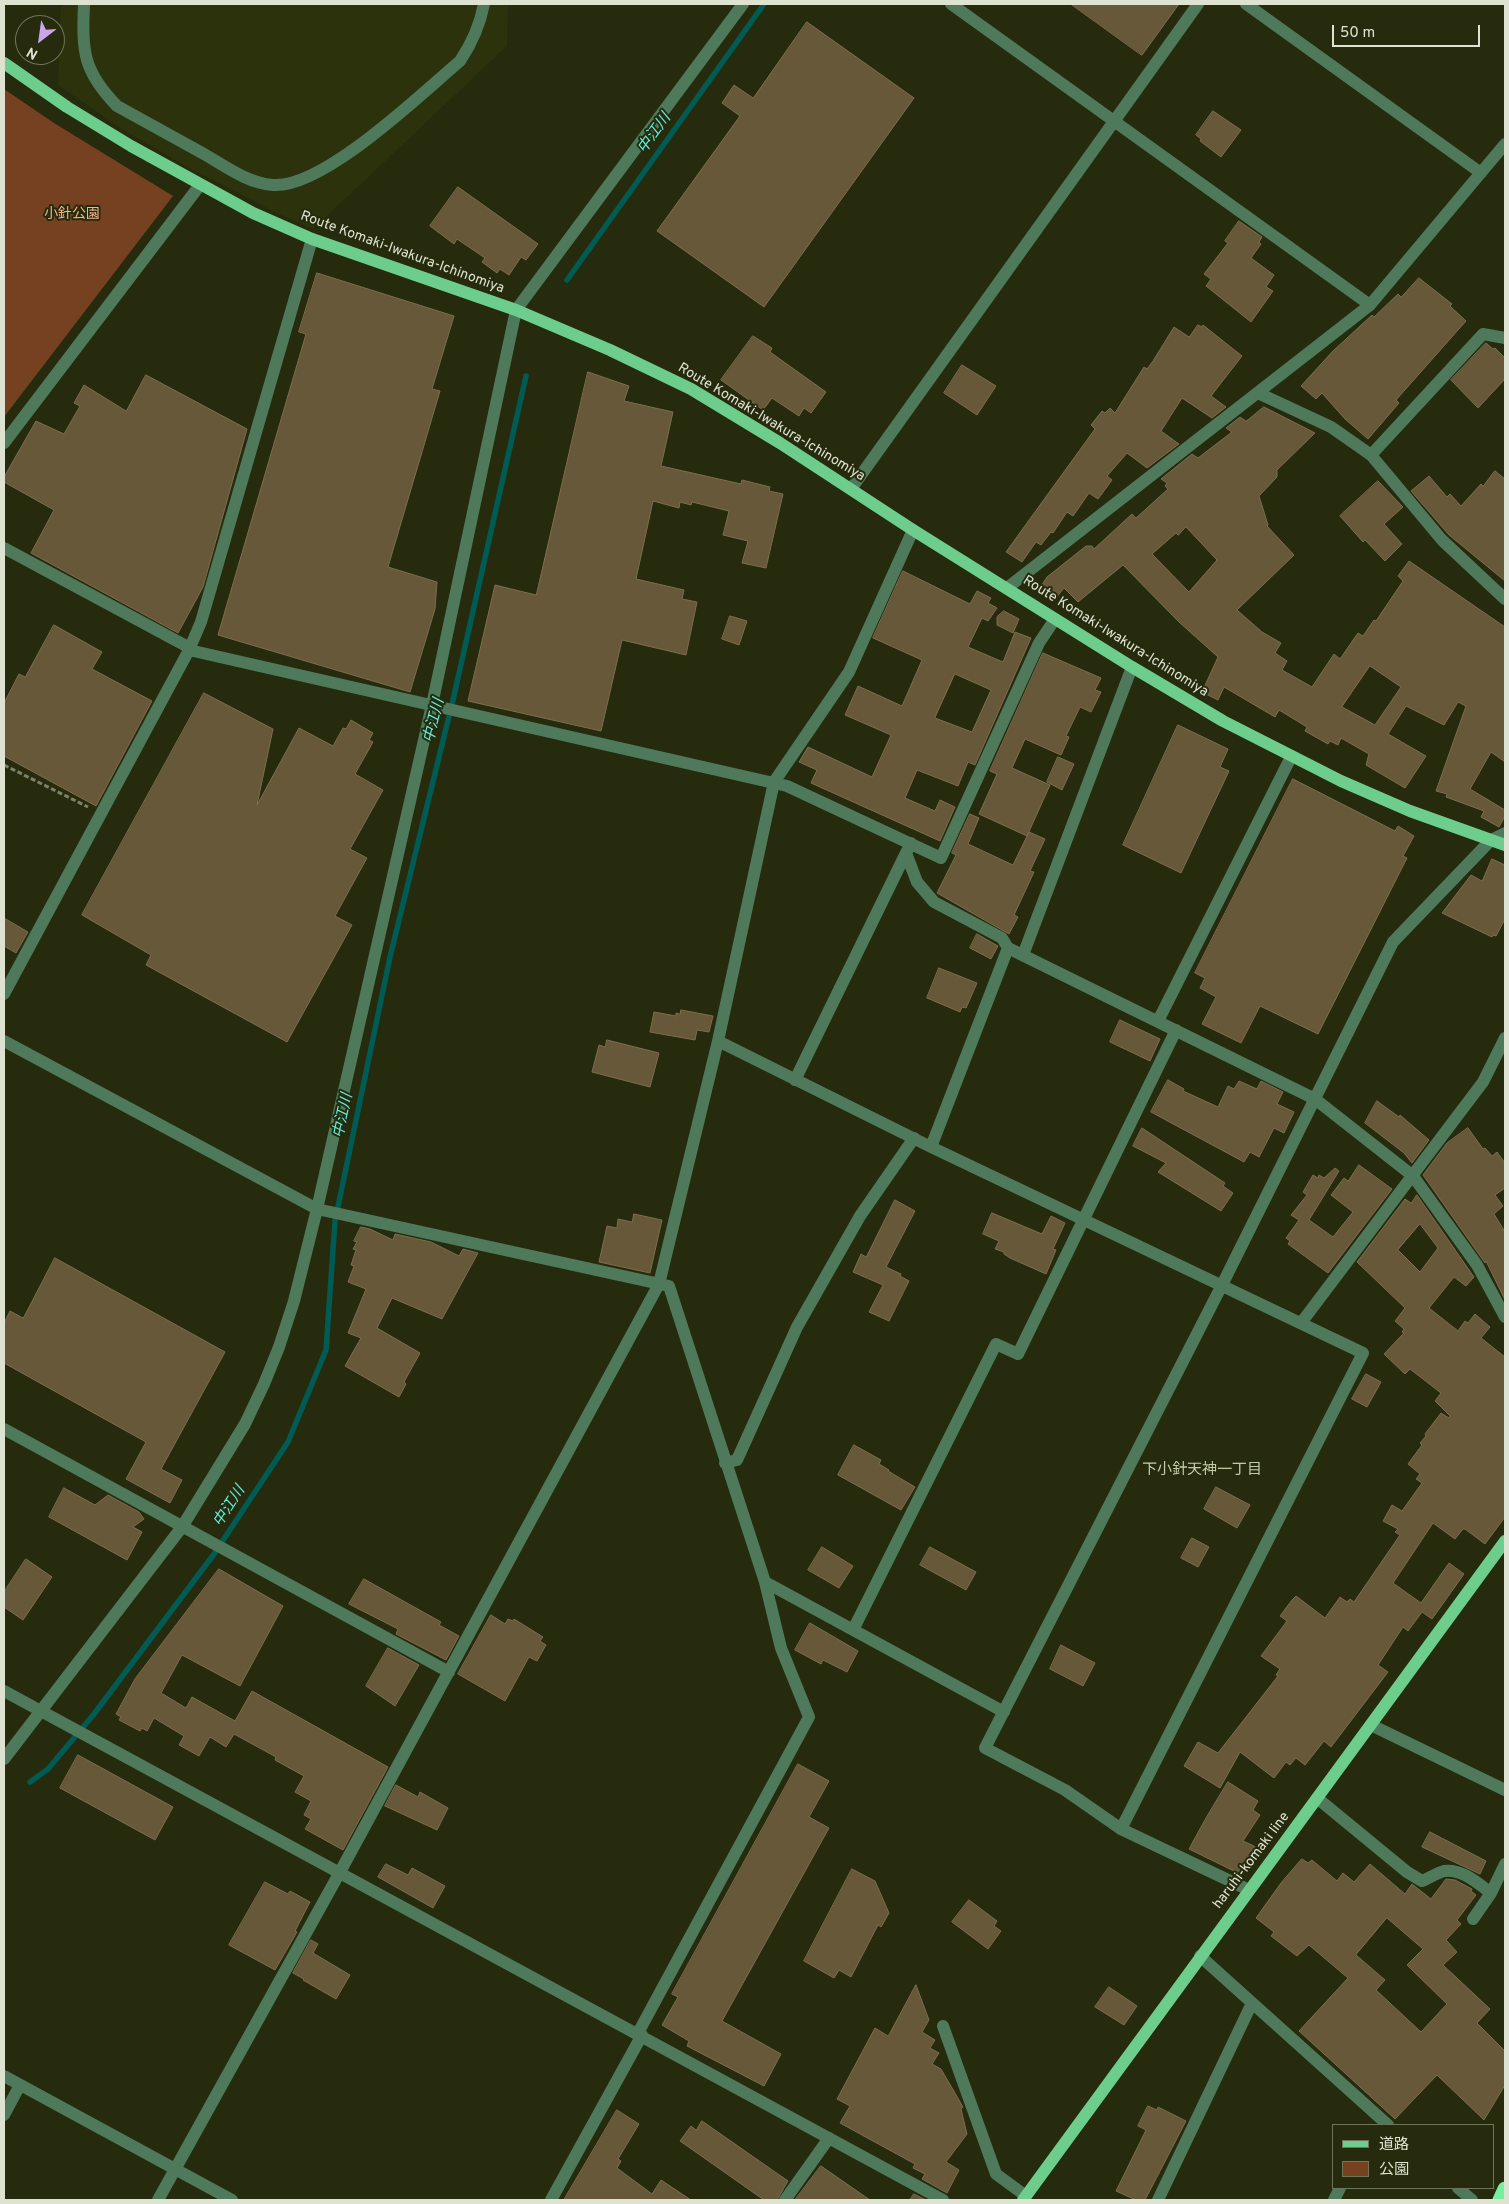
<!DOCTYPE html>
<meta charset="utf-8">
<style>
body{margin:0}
#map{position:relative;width:1509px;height:2204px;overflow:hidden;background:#252b0c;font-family:Overpass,"Noto Sans JP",sans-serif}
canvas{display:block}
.frame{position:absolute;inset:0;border:5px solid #dee3d1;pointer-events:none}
.legend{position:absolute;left:1332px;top:2124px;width:162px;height:65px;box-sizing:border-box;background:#252b0c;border:1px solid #6f755b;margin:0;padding:6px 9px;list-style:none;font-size:15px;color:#dee3d1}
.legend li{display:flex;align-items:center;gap:10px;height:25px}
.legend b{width:25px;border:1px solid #6f755b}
.north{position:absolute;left:15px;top:15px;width:50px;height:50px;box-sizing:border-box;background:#252b0c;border:1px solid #6f755b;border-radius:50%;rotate:210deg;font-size:14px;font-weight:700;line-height:20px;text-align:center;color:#dee3d1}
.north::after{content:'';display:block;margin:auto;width:18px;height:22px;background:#c9a5ee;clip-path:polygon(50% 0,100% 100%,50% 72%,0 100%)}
.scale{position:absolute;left:1332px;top:25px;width:148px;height:22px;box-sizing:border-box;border:2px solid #dee3d1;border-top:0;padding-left:6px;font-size:15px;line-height:18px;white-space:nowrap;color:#dee3d1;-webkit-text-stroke:4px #252b0c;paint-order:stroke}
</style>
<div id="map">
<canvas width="1509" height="2204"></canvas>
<div class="frame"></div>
<ul class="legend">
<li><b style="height:6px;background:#6dcd8d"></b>道路</li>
<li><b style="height:14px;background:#764121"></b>公園</li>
</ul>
<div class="north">N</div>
<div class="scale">50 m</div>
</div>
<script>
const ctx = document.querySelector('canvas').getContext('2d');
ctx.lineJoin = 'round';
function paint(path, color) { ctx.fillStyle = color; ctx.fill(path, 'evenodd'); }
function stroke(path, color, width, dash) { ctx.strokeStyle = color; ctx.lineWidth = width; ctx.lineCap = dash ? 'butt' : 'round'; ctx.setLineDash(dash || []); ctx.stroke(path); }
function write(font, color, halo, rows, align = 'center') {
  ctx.font = font + ' Overpass,"Noto Sans JP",sans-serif'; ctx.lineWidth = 4; ctx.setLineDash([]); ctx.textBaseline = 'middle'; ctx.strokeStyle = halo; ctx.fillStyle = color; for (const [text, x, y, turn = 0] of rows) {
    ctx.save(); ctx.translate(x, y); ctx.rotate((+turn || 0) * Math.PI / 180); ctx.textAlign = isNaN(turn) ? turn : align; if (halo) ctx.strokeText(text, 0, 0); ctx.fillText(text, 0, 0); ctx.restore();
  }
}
paint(new Path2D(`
 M61 4H508L507 46 313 229 273 211 193 170 122 129 58 85Z`), '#2c330c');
paint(new Path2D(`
 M4 89 54 123 173 196 4 417Z`), '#764121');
stroke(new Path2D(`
 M567 280 764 4
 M30 1782 48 1769 94 1714 214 1554 288 1442 326 1350 335 1221 390 957 453 700 526 376`), '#015b55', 5.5);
const building = new Path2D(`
 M1071 4H1179L1142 55Z
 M807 22 914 98 764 307 657 231 740 116 722 103 734 85 753 98Z
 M1213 111 1241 130 1221 157 1200 141 1201 139 1196 135Z
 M458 187 538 244 526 260 521 257 509 275 500 269 497 273 482 262 485 258 457 239 454 244 430 226Z
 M1239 221 1262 237 1259 242 1261 244 1251 258 1274 275 1266 287 1273 291 1251 322 1206 286 1211 279 1204 274 1228 243 1225 241Z
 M317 273 454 316 432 389 440 391 388 567 437 582 435 609 410 692 218 635 306 334 299 332Z
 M1419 278 1452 304 1450 306 1466 321 1396 400 1399 403 1368 439 1345 419 1322 393 1316 399 1301 386 1333 351 1372 315 1374 317 1398 294 1401 297Z
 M1198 325 1202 327 1203 325 1242 356 1211 396 1226 407 1212 418 1182 398 1161 431 1179 444 1147 468 1127 453 1107 476 1112 480 1098 499 1089 493 1073 516 1067 512 1053 533 1051 532 1041 545 1036 542 1022 562 1006 552 1095 429 1091 425 1102 411 1105 413 1110 408 1115 413 1144 367 1147 369 1153 361 1174 327 1189 337Z
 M753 336 772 348 770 352 826 392 811 413 804 408 799 416 772 398 763 410 721 380Z
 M1486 343 1493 349 1495 348 1505 358V379L1478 408 1451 380Z
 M962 365 996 386 977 415 944 393Z
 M588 372 629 386 624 401 673 412 661 466 741 484 742 480 770 487 769 491 783 494 766 568 742 563 748 541 723 535 729 511 692 502 691 505 680 502 679 508 653 501 636 579 684 590 682 599 697 602 686 655 622 640 601 731 468 701 495 585 536 595Z
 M146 375 247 429 203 587 178 633 31 553 54 510 4 482V477L36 421 64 434 80 406 74 403 84 385 126 411Z
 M1264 407 1315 433 1277 470V477L1259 496 1268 525 1267 526 1294 555 1237 610 1262 632 1281 643 1275 653 1287 661 1282 670 1312 687 1334 654 1340 659 1358 633 1363 636 1374 620 1376 621 1403 581 1398 576 1409 561 1505 627V762L1491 752 1470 789 1505 810V816L1499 827 1481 817 1484 811 1446 797 1447 794 1436 791 1466 706 1458 702 1444 725 1406 706 1388 734 1426 756 1405 788 1366 765 1369 754 1341 738 1338 745 1330 741 1328 744 1305 731 1307 727 1279 710 1275 717 1224 687 1218 700 1202 692 1218 657 1179 622 1123 565 1078 602 1064 588 1055 599 1040 588 1047 577 1086 546H1092L1094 549 1132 514 1136 518 1168 489 1165 486 1167 483 1161 479 1192 454 1198 458 1232 432 1226 428 1240 417 1246 421ZM1186 527 1217 560 1189 592 1152 554 1176 533 1178 535ZM1370 666 1401 687 1375 725 1342 707Z
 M1495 471 1505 479V581L1449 535 1411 491 1429 476 1447 497 1450 494 1461 506 1481 484 1483 486Z
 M1378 481 1403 507 1384 524 1402 544 1385 561 1365 540 1363 542 1340 516Z
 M903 571 970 604 977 591 991 598 988 603 997 608 988 621 982 618 968 647 1003 662 1015 632 1031 638 975 765 968 762 958 786 917 770 905 798 935 811 940 800 955 807 940 841 811 783 817 770 799 762 808 747 872 777 891 735 845 715 858 686 902 706 922 660 873 638ZM955 674 991 690 972 732 935 718Z
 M1004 611 1019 619 1013 633 997 625V617Z
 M730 616 747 621 739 645 722 639Z
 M54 625 102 652 92 669 152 701 96 806 4 756V703L19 674 25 677Z
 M1043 653 1101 678 1095 690 1101 692 1091 712 1080 707 1066 736 1069 737 1061 755 1025 739 1012 768 1050 785 1027 836 979 814 997 774 990 771Z
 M204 693 273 729 257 805 299 728 333 746 343 728 346 729 351 720 373 733 369 740 373 742 355 774 383 790 350 849 367 858 335 916 352 925 287 1042 146 965 151 955 82 915Z
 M1178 725 1228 749 1220 767 1229 771 1181 873 1123 845Z
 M1058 757 1074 764 1062 790 1047 782Z
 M1293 779 1395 831 1398 826 1414 836 1403 856 1407 858 1318 1034 1260 1006 1241 1043 1202 1024 1216 997 1200 988 1205 978 1195 973Z
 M970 814 979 818 968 844 1013 865 1029 832 1045 839 1030 871 1034 872 1014 915 1018 917 1009 934 937 893 956 855 952 853Z
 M1492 859 1505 865V919L1496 936 1493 935 1492 937 1442 913 1471 875 1482 881Z
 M4 918 28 932 16 953 4 946Z
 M977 934 998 946 991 959 970 948Z
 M939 968 977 983 966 1008 962 1007 960 1012 927 998Z
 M681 1010 713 1016 709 1032 697 1030 695 1040 650 1032 654 1012 676 1016V1013L680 1014Z
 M1120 1020 1160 1039 1150 1061 1110 1042Z
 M607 1040 659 1053 650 1087 592 1072 599 1045 605 1047Z
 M1168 1080 1184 1089 1183 1091 1218 1107 1228 1086 1234 1089 1239 1081 1257 1089 1261 1081 1283 1092 1277 1104 1294 1112 1284 1133 1274 1128 1259 1157 1250 1152 1244 1162 1151 1112Z
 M1377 1101 1399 1117 1400 1115 1429 1140 1412 1163 1404 1153 1365 1123Z
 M1142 1128 1225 1183 1223 1186 1233 1193 1221 1211 1158 1172 1166 1163 1133 1146Z
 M1468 1128 1483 1149 1485 1148 1492 1156 1497 1152 1505 1163V1188L1495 1195 1503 1206 1494 1214 1505 1232V1300L1486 1261 1485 1263 1423 1175 1447 1143Z
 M1359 1165 1392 1189 1328 1273 1288 1244 1290 1241 1286 1238 1299 1220 1291 1215 1307 1195 1303 1192 1313 1175 1318 1178 1319 1175 1324 1178 1335 1168 1339 1171 1309 1220 1333 1237 1353 1212 1331 1195 1344 1178 1348 1181Z
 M1417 1195 1474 1277 1466 1286 1454 1277 1429 1308 1458 1331 1465 1321 1468 1323 1475 1314 1490 1327 1481 1338 1505 1357V1517L1485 1544 1465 1529H1463L1455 1539 1433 1523 1393 1583 1421 1603 1449 1563 1464 1574 1432 1619 1422 1612 1408 1631 1403 1627 1378 1665 1388 1672 1331 1747 1324 1741 1305 1765 1296 1758 1290 1765 1286 1762 1274 1778 1240 1752 1220 1788 1184 1766 1198 1742 1218 1753 1278 1676 1276 1675 1280 1669 1261 1656 1287 1621 1280 1616 1292 1600 1296 1596 1325 1618 1340 1597 1347 1602 1350 1599 1354 1602 1400 1535 1395 1532 1398 1529 1383 1521 1392 1505 1402 1511 1422 1483 1416 1479 1420 1474 1408 1464 1422 1445 1420 1443 1426 1436 1425 1434 1441 1413 1449 1418 1450 1416 1435 1401 1441 1393 1410 1369 1405 1374 1384 1354 1404 1333 1402 1332 1404 1329 1395 1321 1405 1308 1357 1262 1405 1199 1411 1203ZM1420 1224 1438 1248 1420 1272 1398 1250Z
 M895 1200 915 1211 886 1267 901 1274 900 1276 909 1281 889 1321 869 1312 883 1285 853 1272 861 1254 866 1257Z
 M992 1213 1042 1234 1051 1216 1065 1223 1053 1249 1056 1250 1046 1274 1010 1258 1004 1254V1252L995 1249 999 1241 983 1234Z
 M634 1214 662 1220 650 1273 599 1262 607 1226 617 1228 618 1219 632 1222Z
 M361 1227 370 1229 393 1240 395 1234 431 1242 459 1256 463 1249 478 1253 442 1319 392 1298 377 1328 420 1353 404 1382 406 1384 399 1397 345 1366 361 1338 348 1333 366 1289 348 1282 354 1266 351 1265 356 1250 353 1249 357 1242 354 1241Z
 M55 1258 225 1352 161 1469 182 1480 170 1503 126 1479 146 1442 4 1363V1323L10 1311 23 1318Z
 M1366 1374 1381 1382 1367 1407 1352 1399Z
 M854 1445 881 1460 879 1464 889 1470 888 1471 915 1487 901 1510 838 1475Z
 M1216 1487 1250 1505 1237 1528 1204 1509Z
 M64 1488 95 1505 108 1495 139 1512 144 1519 133 1527 142 1532 127 1560 49 1517Z
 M1192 1538 1209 1547 1198 1567 1181 1558Z
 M822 1547 853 1566 839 1588 808 1570Z
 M930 1547 976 1572 966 1590 920 1565Z
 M26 1559 52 1577 23 1620 4 1607V1592Z
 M219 1569 283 1606 240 1686 182 1655 161 1693 186 1708 192 1697 235 1721 252 1691 388 1767 343 1850 305 1829 311 1819 304 1815 311 1801 295 1792 304 1776 275 1760 276 1757 234 1734 226 1747 210 1737 199 1756 179 1745 184 1736 154 1718 147 1731 142 1728 140 1731 119 1720 121 1717 116 1714 135 1679Z
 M364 1579 441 1622 439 1625 459 1636 446 1660 396 1634 398 1629 349 1604Z
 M491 1615 505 1624 508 1619 513 1621 514 1619 543 1637 540 1641 546 1645 537 1661 529 1657 505 1701 458 1674Z
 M810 1623 858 1651 847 1672 823 1660 821 1664 795 1650Z
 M1061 1645 1095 1663 1083 1686 1050 1669Z
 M388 1648 419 1665 395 1706 366 1686Z
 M78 1755 173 1807 155 1840 60 1788Z
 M798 1764 829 1781 809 1817 829 1828 722 2021 781 2054 764 2086 687 2046 689 2041 662 2025 678 1997 672 1994Z
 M1228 1782 1258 1801 1253 1810 1260 1815 1243 1841 1254 1846 1260 1853 1247 1870 1243 1867 1240 1874 1189 1849 1206 1818Z
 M396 1785 418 1797 420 1792 448 1808 437 1830 385 1806Z
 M1430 1832 1486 1861 1480 1874 1422 1847Z
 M1302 1859 1308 1863 1312 1860 1337 1881 1343 1873 1354 1882 1370 1864 1405 1894 1412 1884 1431 1899 1446 1879 1455 1880 1472 1889 1471 1891 1476 1895 1457 1920 1461 1924 1446 1940 1457 1952 1443 1965 1490 2009 1477 2023 1505 2051V2085L1484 2120 1437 2075 1395 2119 1299 2031 1348 1978 1309 1945 1297 1956 1271 1936 1274 1932 1256 1918 1281 1883ZM1387 1918 1423 1949 1407 1965 1447 2004 1421 2032 1376 1990 1385 1980 1356 1955Z
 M386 1864 408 1875 412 1868 445 1886 433 1908 378 1877Z
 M852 1869 875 1881 889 1913 881 1927 878 1925 851 1977 839 1970 834 1978 804 1961Z
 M265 1882 288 1894 290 1891 310 1902 295 1931 297 1932 275 1970 229 1945Z
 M969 1900 997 1921 994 1926 1001 1931 988 1949 952 1922Z
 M311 1940 318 1944 313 1953 350 1975 336 1999 303 1980 304 1979 293 1973Z
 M916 1985 929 2020 922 2032 935 2040 930 2048 939 2053 932 2064 941 2069 963 2107 961 2109 967 2134 946 2162 959 2170 947 2193 922 2179 925 2174 913 2168 915 2164 840 2123 850 2106 837 2099 875 2028 888 2036Z
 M1109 1987 1137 2006 1124 2025 1095 2007Z
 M1148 2106 1157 2110 1158 2107 1186 2121 1145 2200H1136L1116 2191 1146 2130 1138 2126Z
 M617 2110 639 2124 618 2159 621 2161 617 2168 652 2194 661 2180 691 2200H564Z
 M702 2121 788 2181 777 2200H764L680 2141 691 2126 696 2130Z
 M821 2166 870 2200H795Z
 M914 2194 926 2200H910Z`);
paint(building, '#67583a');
stroke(building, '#7d6d4e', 1);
stroke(new Path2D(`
 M4 765 88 807`), '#7c8269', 3, [5, 2.5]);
stroke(new Path2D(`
 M84 4C82 52 83 71 117 106 146 122 175 138 204 154 225 166 247 183 273 185 323 189 421 94 460 61 472 43 480 25 484 4
 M951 4 1370 305
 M1246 4 1481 173
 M1258 393 1331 427 1371 455 1442 540 1505 599
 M4 443 200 185
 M1371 455 1483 334 1505 338
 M851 489 1198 4
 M4 548 190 648
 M1007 588 1370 305 1505 144
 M189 650 787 786 941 858 1039 643 1055 619
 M911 843 906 853 917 882 934 902 1002 938 1008 948 1315 1099 1413 1176 1477 1265 1505 1317
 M1023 955 1132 667
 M4 994 189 650 201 622 312 239
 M1158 1021 1291 757
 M4 1041 317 1209 669 1286 765 1582 781 1648 809 1717 638 2033
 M718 1041 931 1147 1363 1353 1121 1829
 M795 1080 906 853
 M931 1147 1008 948
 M1301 1323 1483 1082 1505 1038
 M4 1429 449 1672
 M725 1463 737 1460 797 1327 860 1216 914 1138
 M765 1582 1004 1712
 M853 1630 996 1344 1018 1354 1176 1030
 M4 1691 943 2200
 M1371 1725 1505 1790
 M4 1759 182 1527 245 1424 264 1384 279 1347 294 1301 317 1209 432 705 516 310 743 4
 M1317 1798 1407 1872 1422 1881C1429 1878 1437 1873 1444 1871 1461 1868 1479 1884 1491 1893
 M1249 1890 1121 1829 1065 1790 985 1748 1222 1285 1393 942 1491 840 1505 833
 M1473 1919 1491 1893 1505 1864
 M1200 1956 1388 2125
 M943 2026 996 2174 1026 2196
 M4 2076 232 2200
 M4 2115 20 2085
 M1458 2188 1472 2200
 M158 2200 340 1872 659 1284 718 1041 774 782 849 672 913 530
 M551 2200 642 2035
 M785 2200 829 2138
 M1158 2200 1252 2003
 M1334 2200 1340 2188`), '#4e7a5b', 12);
stroke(new Path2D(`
 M4 63 67 107 131 146 253 213 312 239 516 310 610 350 691 389 780 443 913 530 1132 667 1223 721 1341 781 1410 811 1505 845
 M1023 2200 1505 1541`), '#6dcd8d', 12);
stroke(new Path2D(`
 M1500 2200 1505 2189`), '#79eea1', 15);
write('14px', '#f8b28b', '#252b0c', [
 ["小針公園",72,215]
]);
write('14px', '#dee3d1', '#252b0c', [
 ["Route Komaki-Iwakura-Ichinomiya",402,253,20],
 ["Route Komaki-Iwakura-Ichinomiya",771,423,31],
 ["Route Komaki-Iwakura-Ichinomiya",1115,637,32],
 ["haruhi-komaki line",1252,1861,-53]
]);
write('italic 15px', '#62eee2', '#252b0c', [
 ["中江川",655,134,-54],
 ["中江川",435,721,-76],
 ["中江川",344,1116,-78],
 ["中江川",230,1507,-57]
]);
write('15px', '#c3cca8', '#252b0c', [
 ["下小針天神一丁目",1202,1471]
]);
</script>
